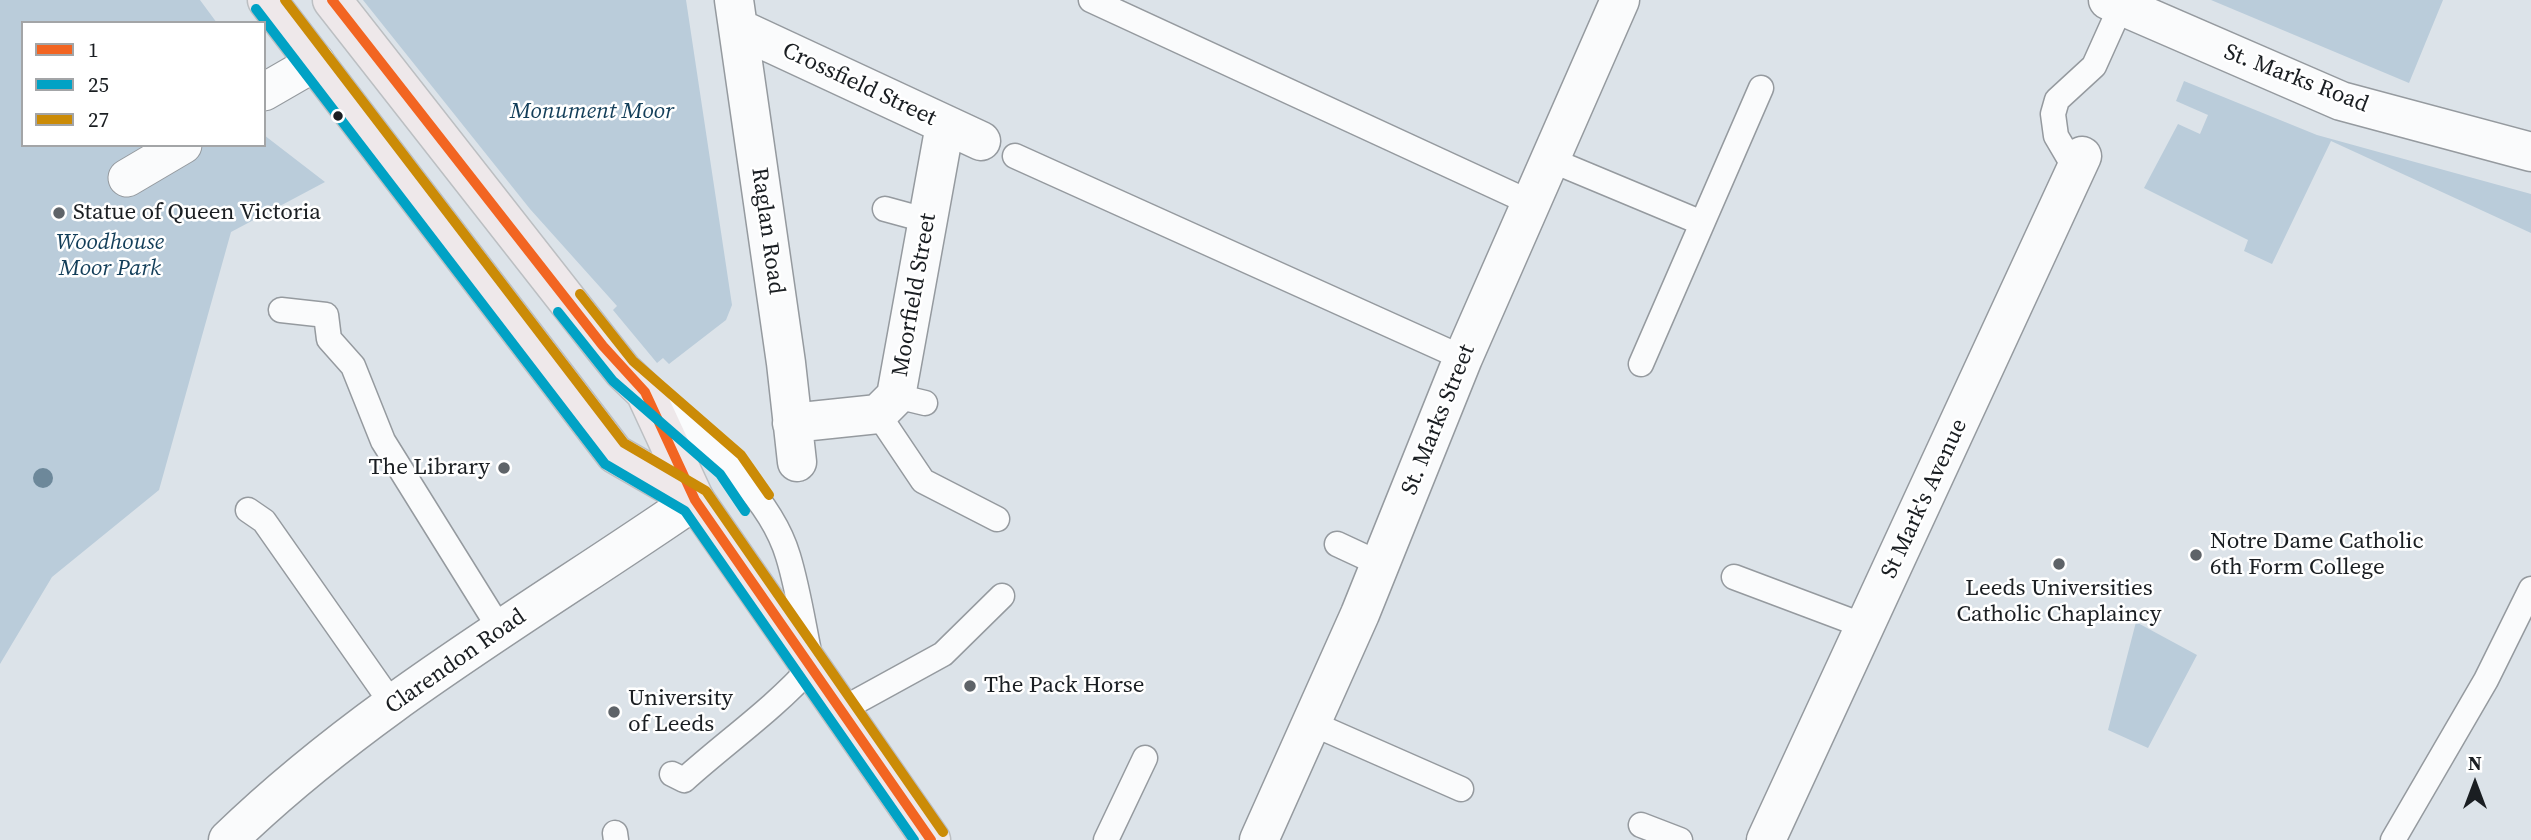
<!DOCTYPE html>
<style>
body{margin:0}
#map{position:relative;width:2531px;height:840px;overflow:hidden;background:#dce3e9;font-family:"Source Serif 4",serif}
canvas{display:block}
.legend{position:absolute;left:21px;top:21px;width:245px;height:126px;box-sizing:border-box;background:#fff;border:2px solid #a3a5a7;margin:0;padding:9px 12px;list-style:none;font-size:21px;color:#1a1e22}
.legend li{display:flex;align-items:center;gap:14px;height:35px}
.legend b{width:35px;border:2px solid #a3a5a7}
.north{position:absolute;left:2440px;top:749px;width:70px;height:70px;-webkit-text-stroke:5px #fff;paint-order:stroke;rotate:0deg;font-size:19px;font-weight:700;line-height:28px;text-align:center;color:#1a1e22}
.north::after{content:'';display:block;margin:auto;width:24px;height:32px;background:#1a1e22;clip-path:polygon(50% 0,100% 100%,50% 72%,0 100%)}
</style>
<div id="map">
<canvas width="2531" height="840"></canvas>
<ul class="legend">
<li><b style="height:9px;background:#f26522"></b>1</li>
<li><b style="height:9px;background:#01a2c5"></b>25</li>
<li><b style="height:9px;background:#cb8b07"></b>27</li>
</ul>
<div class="north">N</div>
</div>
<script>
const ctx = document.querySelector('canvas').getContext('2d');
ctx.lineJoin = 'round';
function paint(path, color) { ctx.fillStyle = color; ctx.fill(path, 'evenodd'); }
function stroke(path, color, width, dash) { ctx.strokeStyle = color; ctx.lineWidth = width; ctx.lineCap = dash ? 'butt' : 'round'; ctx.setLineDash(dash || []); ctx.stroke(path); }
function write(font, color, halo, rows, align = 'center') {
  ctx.font = font + ' "Source Serif 4",serif'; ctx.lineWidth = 5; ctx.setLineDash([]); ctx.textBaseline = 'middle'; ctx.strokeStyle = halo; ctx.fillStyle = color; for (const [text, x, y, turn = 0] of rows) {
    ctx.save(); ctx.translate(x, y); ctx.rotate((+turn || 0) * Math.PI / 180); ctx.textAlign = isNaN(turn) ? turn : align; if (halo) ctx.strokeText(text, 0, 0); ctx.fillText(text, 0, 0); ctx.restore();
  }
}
paint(new Path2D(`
 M0 0H200L217 23H23V145H264V135L325 182 231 232 159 490 52 577 0 664Z
 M363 0H686L732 305 726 320 669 364 663 358 657 363 613 310 617 306 530 209Z
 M2211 0H2443L2409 83Z
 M2184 81 2317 135 2531 194V233L2331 141 2272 264 2244 251 2248 240 2144 188 2178 124 2200 134 2208 115 2176 101Z
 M2136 622 2197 655 2148 748 2108 730Z`), '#baccda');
const service = new Path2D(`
 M1091 0 1531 203
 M1015 156 1463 358
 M1551 160 1702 223
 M2076 170 2056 136 2053 114 2057 100 2094 66 2121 6
 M885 209 929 221
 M281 310 326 315 329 339 353 366 383 441 500 629
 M1641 364 1761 88
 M896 396 925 403
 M654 399C703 441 769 492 788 556 799 592 804 630 812 666 774 709 726 742 684 780L672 774
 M878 414 923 481 997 519
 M248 510 264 521 393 705
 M1337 544 1380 564
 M1734 577 1867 627
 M841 710 943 654 1002 596
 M1311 723 1461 789
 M1641 825 1680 840
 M615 833 616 840
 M1106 840 1145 758
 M2393 840 2486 680 2531 589`);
const pedestrian = new Path2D(`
 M264 92 316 62
 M127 178 183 145`);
const minor = new Path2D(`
 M734 0 786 363 797 462
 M2108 0 2341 101 2531 152
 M738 28 981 141
 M792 423 878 414 896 396 945 125
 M1259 840 1360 614 1463 358 1620 0
 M1766 840 2082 156`);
const tertiary = new Path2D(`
 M228 840C366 706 537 609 695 500`);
const trunk = new Path2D(`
 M267 0 615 454 695 500
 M332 0 603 346 623 371 645 392 695 500 931 840`);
stroke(service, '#959a9f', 27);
stroke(pedestrian, '#959a9f', 39);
stroke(minor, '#959a9f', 41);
stroke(tertiary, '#959a9f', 41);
stroke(trunk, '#bcbfc2', 41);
stroke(service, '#fafbfc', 24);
stroke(pedestrian, '#fafbfc', 37);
stroke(minor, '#fafbfc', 38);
stroke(tertiary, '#fafbfc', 38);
stroke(trunk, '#eee8ea', 38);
stroke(new Path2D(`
 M332 0 603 346 645 392 695 500 931 840`), '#f26522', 10);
stroke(new Path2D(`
 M256 9 605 464 685 511 914 840
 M558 312 613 381 720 474 745 511`), '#01a2c5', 10);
stroke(new Path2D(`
 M285 0 624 443 706 491 943 832
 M580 294 633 361 741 455 769 495`), '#cb8b07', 10);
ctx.fillStyle = '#6d889a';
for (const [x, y] of [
 [43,478]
]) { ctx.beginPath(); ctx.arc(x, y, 10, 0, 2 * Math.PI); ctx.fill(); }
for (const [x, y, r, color] of [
 [338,116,6,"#1a1e22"],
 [59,213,7,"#5e6368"],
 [504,468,7,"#5e6368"],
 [2196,555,7,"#5e6368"],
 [2059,564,7,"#5e6368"],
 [970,686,7,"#5e6368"],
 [614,712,7,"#5e6368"]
]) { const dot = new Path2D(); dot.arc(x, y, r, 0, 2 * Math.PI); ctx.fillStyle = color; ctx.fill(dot); stroke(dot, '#fff', 2.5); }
write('23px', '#1a1e22', '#fff', [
 ["St. Marks Road",2296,79,21],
 ["Crossfield Street",859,85,25],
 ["Raglan Road",767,231,82],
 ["Moorfield Street",915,295,-80],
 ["St. Marks Street",1439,420,-68],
 ["St Mark's Avenue",1925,499,-65],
 ["Clarendon Road",456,662,-35]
]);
write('italic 23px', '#133e59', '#fff', [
 ["Monument Moor",592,112],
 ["Woodhouse",110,243],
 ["Moor Park",110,269]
]);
write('23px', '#1a1e22', '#fff', [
 ["Statue of Queen Victoria",73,213],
 ["The Library",490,468,"right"],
 ["Notre Dame Catholic",2210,542],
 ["6th Form College",2210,568],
 ["Leeds Universities",2059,589,"center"],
 ["Catholic Chaplaincy",2059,615,"center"],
 ["The Pack Horse",984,686],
 ["University",628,699],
 ["of Leeds",628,725]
], 'left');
</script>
